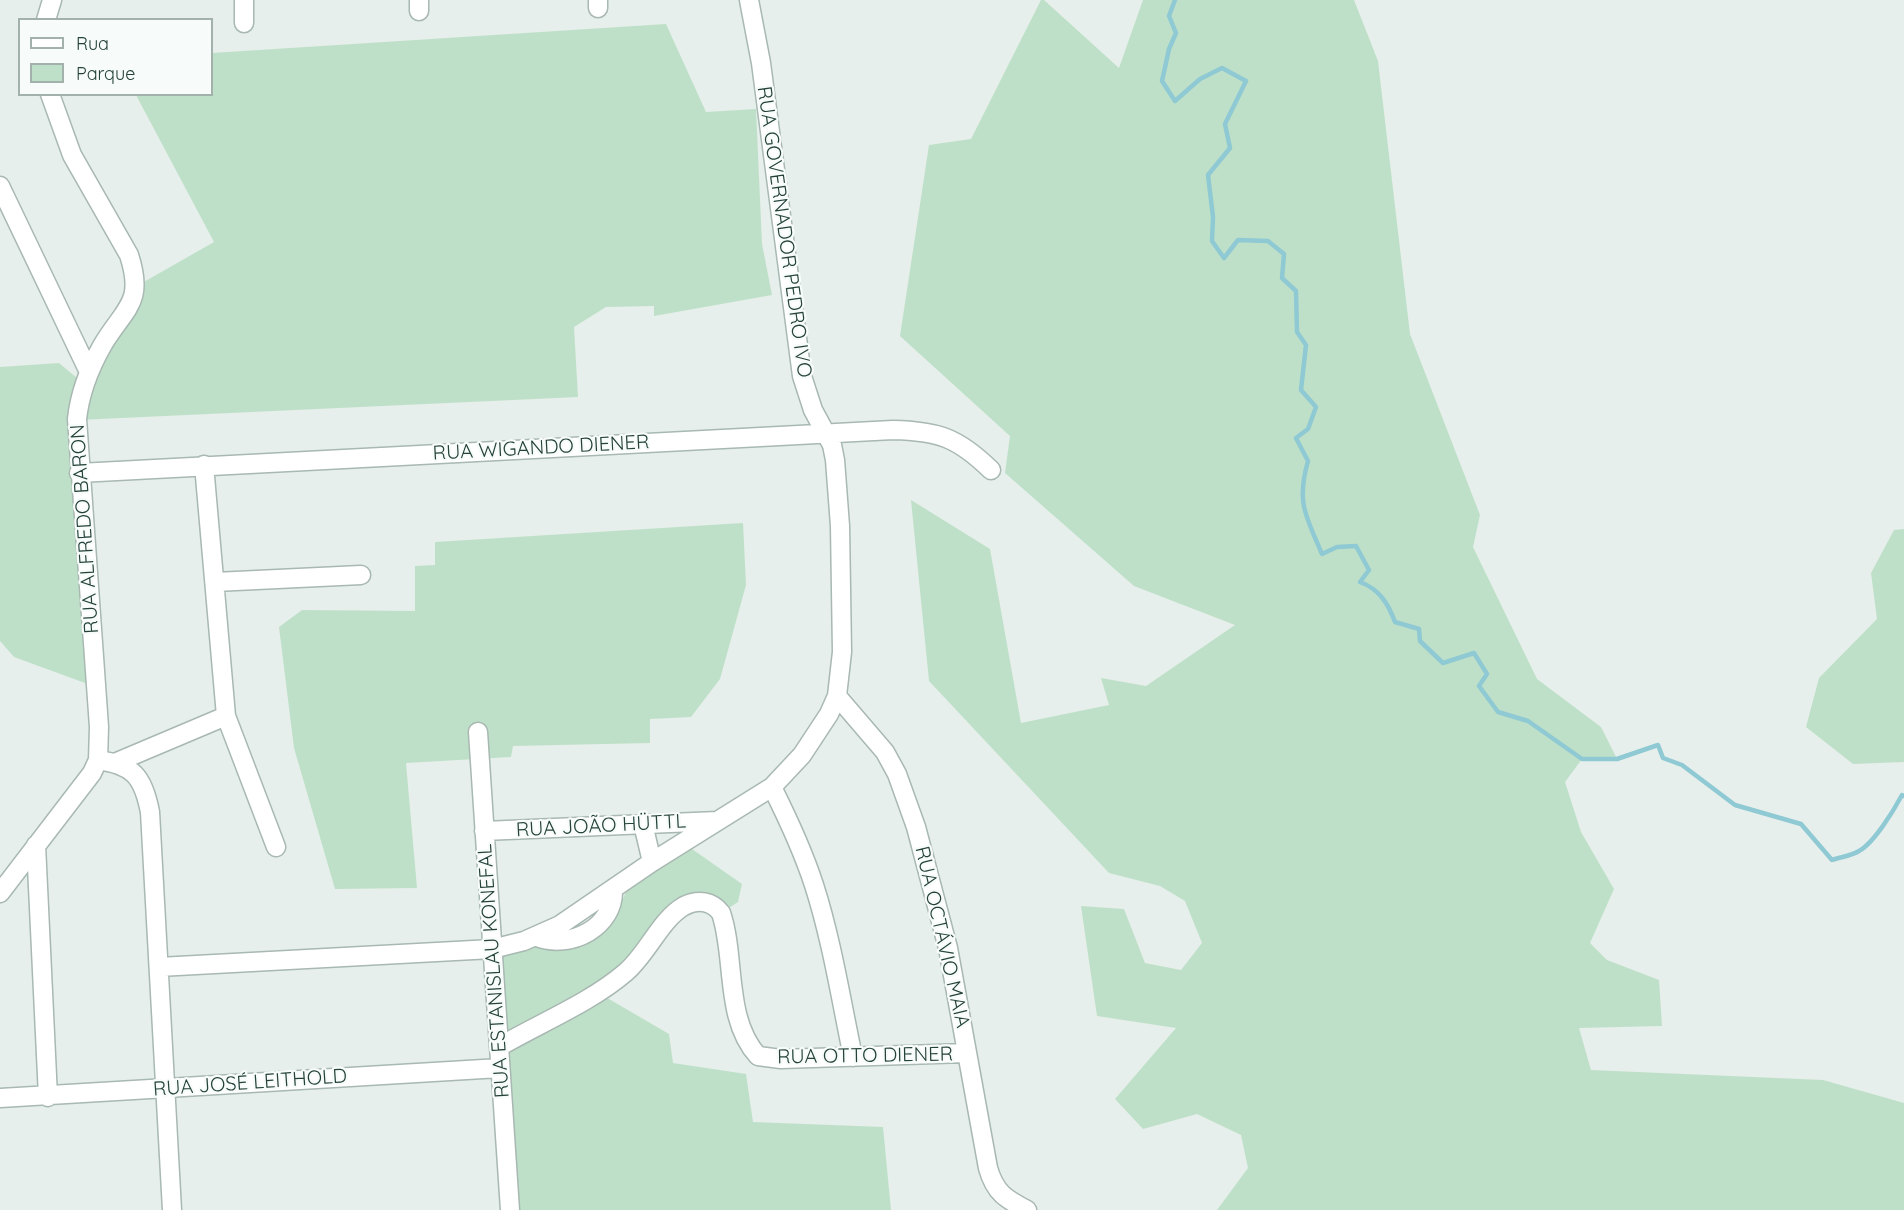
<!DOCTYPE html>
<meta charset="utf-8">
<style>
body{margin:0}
#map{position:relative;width:1904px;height:1210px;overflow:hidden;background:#e6efeb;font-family:Quicksand,sans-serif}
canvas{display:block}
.legend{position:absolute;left:18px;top:18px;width:195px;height:78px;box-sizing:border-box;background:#f7fbf9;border:2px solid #a3b1ad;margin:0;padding:8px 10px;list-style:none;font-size:18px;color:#24423a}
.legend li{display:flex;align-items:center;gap:12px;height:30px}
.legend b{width:30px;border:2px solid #a3b1ad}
</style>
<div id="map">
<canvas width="1904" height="1210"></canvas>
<ul class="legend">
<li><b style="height:8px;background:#fff"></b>Rua</li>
<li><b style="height:16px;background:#bfe0c8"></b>Parque</li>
</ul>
</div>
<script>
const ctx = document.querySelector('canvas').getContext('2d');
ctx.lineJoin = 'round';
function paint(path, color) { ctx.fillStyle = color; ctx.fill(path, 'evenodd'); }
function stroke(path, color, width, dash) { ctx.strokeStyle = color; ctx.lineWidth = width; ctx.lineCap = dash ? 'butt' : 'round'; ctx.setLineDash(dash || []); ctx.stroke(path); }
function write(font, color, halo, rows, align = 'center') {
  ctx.font = font + ' Quicksand,sans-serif'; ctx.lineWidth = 4.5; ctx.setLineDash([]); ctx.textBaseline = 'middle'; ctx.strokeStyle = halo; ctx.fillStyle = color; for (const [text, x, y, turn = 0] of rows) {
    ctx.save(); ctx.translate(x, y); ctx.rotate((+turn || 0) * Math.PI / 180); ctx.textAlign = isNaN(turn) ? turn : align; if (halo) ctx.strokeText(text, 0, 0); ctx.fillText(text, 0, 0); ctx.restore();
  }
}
paint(new Path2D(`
 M1041 0H1044L1119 68 1143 0H1354L1378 61 1410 334 1480 515 1473 547 1537 679 1601 727 1617 759H1582L1565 782 1581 832 1614 889 1590 943 1607 960 1659 980 1662 1026 1579 1028 1591 1070 1823 1080 1904 1103V1210H1217L1248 1168 1241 1135 1197 1114 1143 1129 1115 1099 1176 1028 1097 1016 1081 906 1124 909 1145 963 1181 970 1202 943 1185 901 1160 886 1109 873 929 681 911 500 990 549 1021 723 1109 705 1101 678 1146 686 1235 625 1134 586 1005 473 1010 436 900 336 929 145 971 139Z
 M666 24 706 112 756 109 762 244 772 295 654 316V306L606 307 574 327 578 397 78 420 96 687 14 657 0 641V367L59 363 83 383 135 287 214 242 136 95 212 94V53Z
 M743 523 746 585 720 679 691 717 650 719V743L513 746 511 757 406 763 417 888 335 889 294 748 279 627 302 610 415 611V566L435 565V542Z
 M1904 529V762L1853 764 1806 727 1819 678 1877 619 1871 573 1894 530Z
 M682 842 742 884 738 902 721 913 696 902 597 992 669 1034 673 1063 746 1074 753 1122 883 1127 891 1210H510L492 949 610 923 624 897 629 878Z`), '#bfe0c8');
stroke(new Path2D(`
 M1175 0 1169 16 1176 33 1169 49 1162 81 1175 101 1200 79 1222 68 1246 81 1225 124 1230 148 1208 175 1213 217 1212 241 1224 258 1238 240 1268 241 1284 254 1282 278 1296 291 1297 332 1306 345 1301 390 1316 407 1308 429 1296 438 1308 461C1296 503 1306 516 1322 554L1337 547 1356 546 1369 570 1360 582C1379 589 1388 603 1395 622L1419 629 1420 641 1443 663 1474 653 1487 674 1479 686 1498 712 1528 721 1582 759H1617L1658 745 1663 758 1682 765 1735 805 1801 824 1832 860C1840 857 1851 856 1859 851 1874 843 1894 810 1902 795L1904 796`), '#8ec9d4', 4.5);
const minor = new Path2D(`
 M244 0V23
 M419 0V11
 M598 0V8
 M46 20 52 0
 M0 186 89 372
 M204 465 226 716 276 847
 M79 473 893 430C939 431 958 438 991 470
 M215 582 361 575
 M837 696 885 752 897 774 916 827 948 948 988 1168C995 1193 1006 1199 1027 1210
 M478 732 510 1210
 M98 760C133 765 143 776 150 812L172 1210
 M117 762 226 716
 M772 787C788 819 803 851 814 885 832 941 841 1000 853 1057
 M643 824 652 862
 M484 831 717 821
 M36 845 48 1097
 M0 893 92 773 98 760 99 727 77 419C80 392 89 369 102 346 124 308 145 304 129 255L72 155 50 94
 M537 937C570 950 615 927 613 889
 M159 967 492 949 524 941 560 925 652 862 772 787 802 755 829 714 837 696 842 652 840 526 835 460 832 445 813 410 802 376 761 63 749 0
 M499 1047C540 1023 590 1003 626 972 648 953 660 920 684 906 698 899 712 901 721 913 736 957 724 1019 758 1056L781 1059 967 1053
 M0 1098 500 1068`);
stroke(minor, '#a8b8b2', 21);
stroke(minor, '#fff', 18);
write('20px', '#24423a', '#f7fbf9', [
 ["RUA GOVERNADOR PEDRO IVO",784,232,82],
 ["RUA WIGANDO DIENER",541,448,-3],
 ["RUA ALFREDO BARON",85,529,-94],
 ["RUA JOÃO HÜTTL",601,826,-3],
 ["RUA OCTÁVIO MAIA",942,937,77],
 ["RUA ESTANISLAU KONEFAL",494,971,-94],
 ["RUA OTTO DIENER",865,1056,-1],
 ["RUA JOSÉ LEITHOLD",250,1083,-4]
]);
</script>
